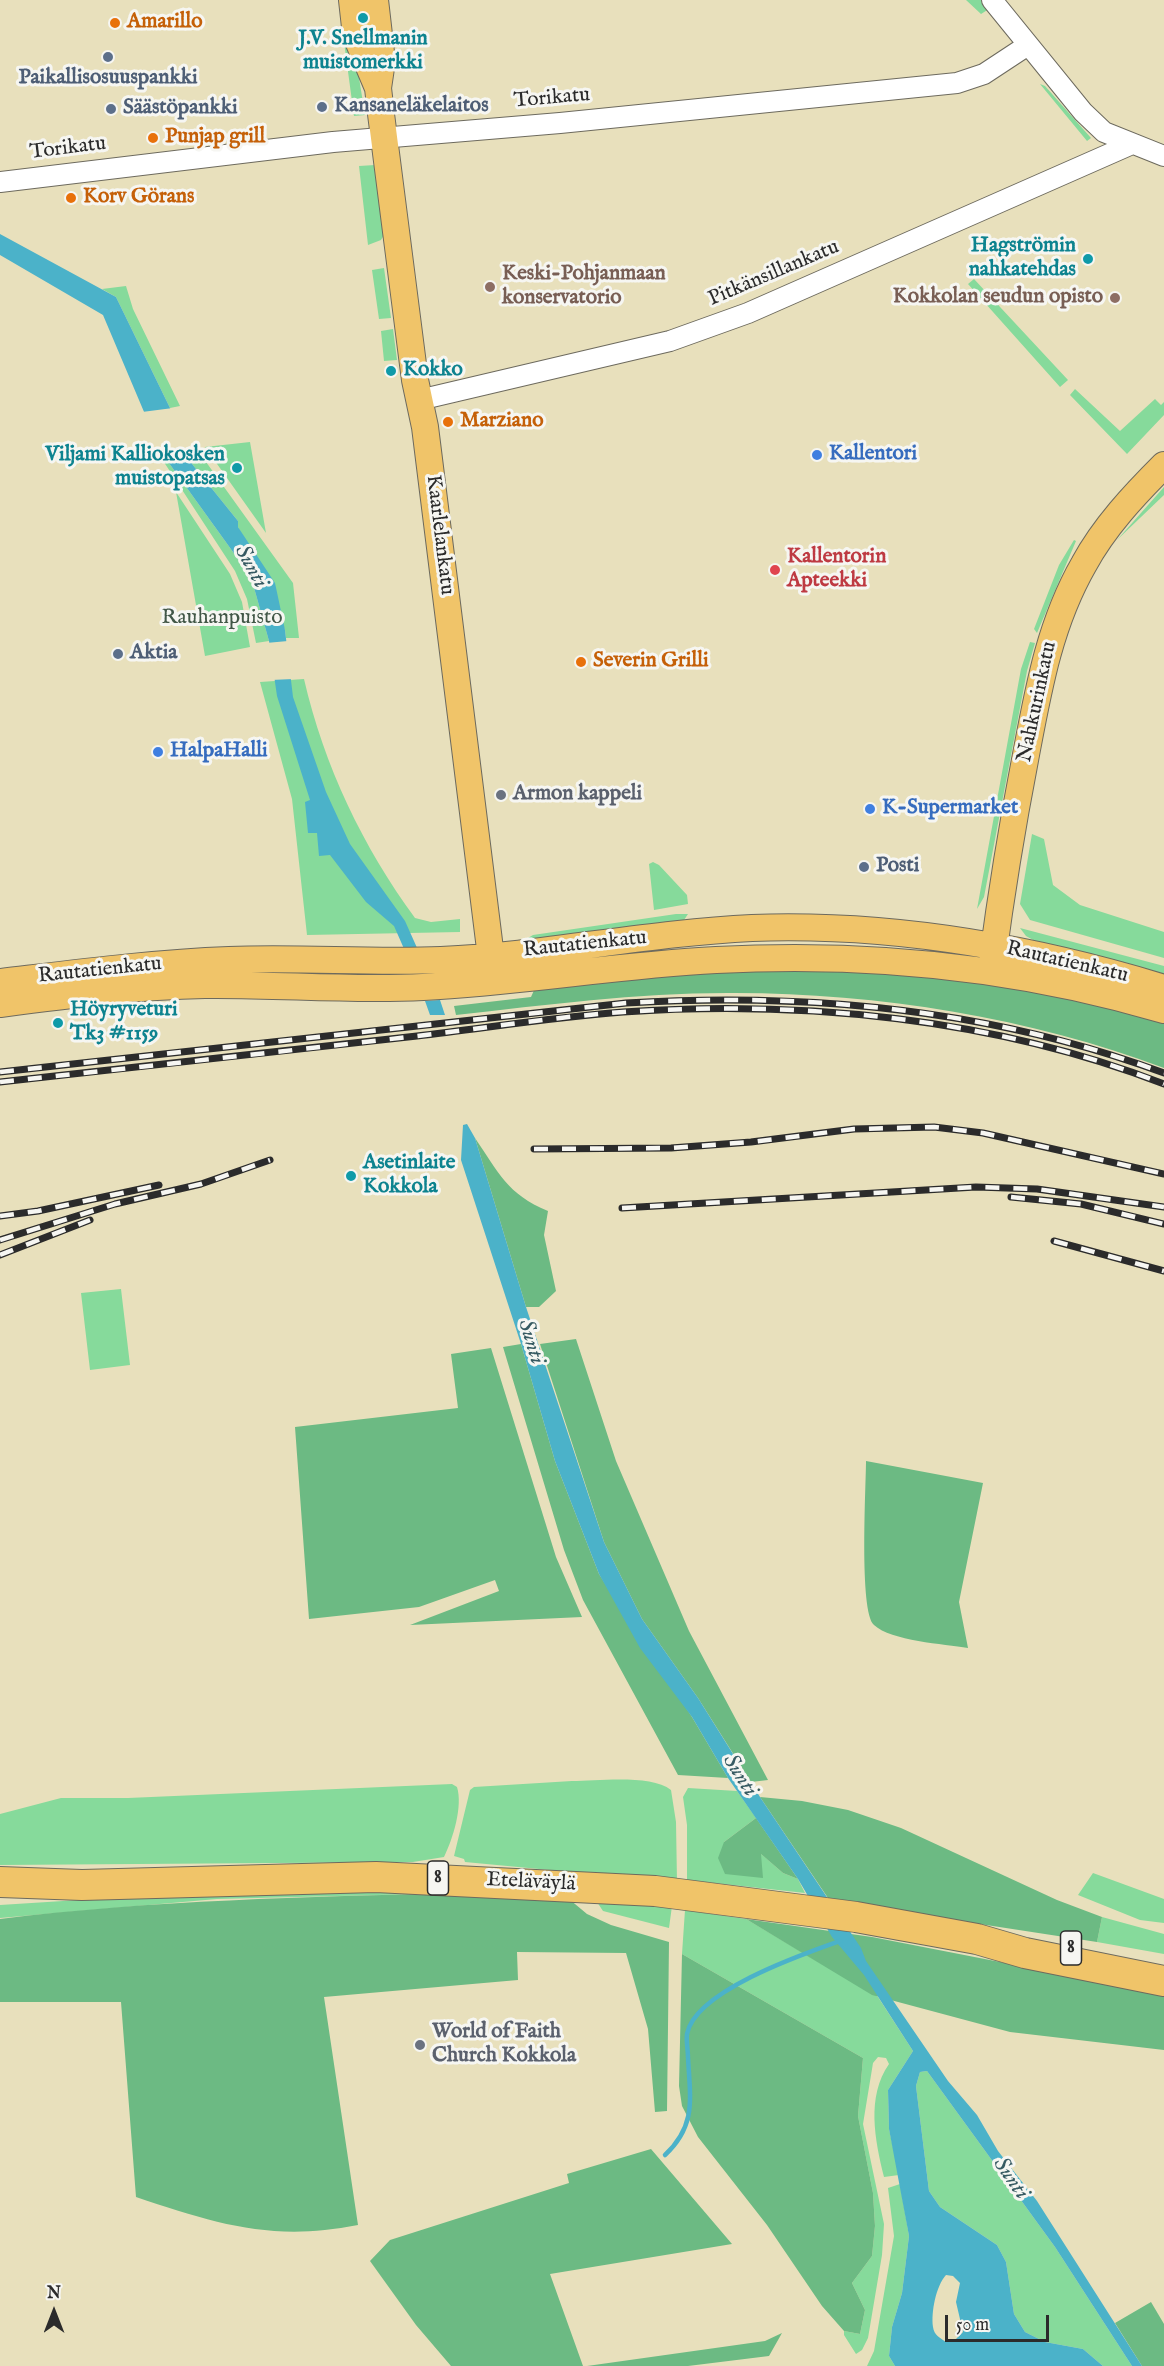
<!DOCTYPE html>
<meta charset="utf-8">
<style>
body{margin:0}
#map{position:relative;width:1164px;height:2366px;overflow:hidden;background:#e8e0bc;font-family:"IM FELL English",serif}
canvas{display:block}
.north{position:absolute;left:24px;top:2282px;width:60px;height:60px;-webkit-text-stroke:4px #f6f6f2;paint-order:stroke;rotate:0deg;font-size:16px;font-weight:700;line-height:24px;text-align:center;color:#2b2b2b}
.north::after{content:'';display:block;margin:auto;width:21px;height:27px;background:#2b2b2b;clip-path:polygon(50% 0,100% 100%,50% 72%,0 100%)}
.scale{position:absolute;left:945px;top:2315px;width:104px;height:27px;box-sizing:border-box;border:3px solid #2b2b2b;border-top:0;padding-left:8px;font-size:18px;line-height:21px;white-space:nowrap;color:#2b2b2b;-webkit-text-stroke:4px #f6f6f2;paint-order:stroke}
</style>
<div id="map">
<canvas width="1164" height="2366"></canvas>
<div class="north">N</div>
<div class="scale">50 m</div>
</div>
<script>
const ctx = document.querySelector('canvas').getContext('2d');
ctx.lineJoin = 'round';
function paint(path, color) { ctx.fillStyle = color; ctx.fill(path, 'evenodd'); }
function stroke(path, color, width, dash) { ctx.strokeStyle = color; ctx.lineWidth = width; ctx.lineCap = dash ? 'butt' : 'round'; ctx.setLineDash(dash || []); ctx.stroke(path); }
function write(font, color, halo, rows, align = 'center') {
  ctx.font = font + ' "IM FELL English",serif'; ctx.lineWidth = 6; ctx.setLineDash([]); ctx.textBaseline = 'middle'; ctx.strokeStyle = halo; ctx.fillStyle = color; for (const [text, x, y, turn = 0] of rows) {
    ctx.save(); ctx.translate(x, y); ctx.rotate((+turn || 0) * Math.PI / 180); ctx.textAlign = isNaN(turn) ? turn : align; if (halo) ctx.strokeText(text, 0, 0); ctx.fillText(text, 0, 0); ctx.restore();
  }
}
paint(new Path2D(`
 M966 0H981L989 9 981 14Z
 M344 42H349L356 59 365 115 354 116Z
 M1040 84 1045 86 1091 138 1087 141Z
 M375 165 384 235 381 240 368 245 359 166Z
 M384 268 391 318 379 319 372 270Z
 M974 279 1068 380 1060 387 968 284Z
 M126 286 133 309 180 406 170 408 116 297 102 289Z
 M393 329 397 360 384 361 381 331Z
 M1075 389 1120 431 1155 399 1161 405 1164 402V415L1127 454 1070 395Z
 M250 442 266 533 205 447Z
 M196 448 293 583 299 638H286L285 630 238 527V521L180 449Z
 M161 452 251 577 269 641 256 643 247 599 235 571 158 453Z
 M1164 487V495L1117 540Z
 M176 492 230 574 242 602 250 647 205 656Z
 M1074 540 1076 541 1037 633 1034 629 1059 565Z
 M1030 642 1035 643 1027 671 984 897 977 909 1021 669Z
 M304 679C324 766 363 847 415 918L431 922 460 919V932L307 935 292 799 260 682Z
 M1032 834 1044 839 1053 885 1080 905 1164 932V958L1030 920 1020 904Z
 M653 862 659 865 687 895 688 904 654 910 649 864Z
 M676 914H688L682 923 528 943V938L533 935Z
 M1020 928 1164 966V976L1042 945 1026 936Z
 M121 1289 130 1365 90 1370 81 1293Z
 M572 1781C598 1781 651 1774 671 1790L676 1822 677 1882 465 1862 464 1859 454 1856 470 1790 474 1787Z
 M452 1784 457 1787C463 1806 453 1839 444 1857L413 1862 0 1865V1814L61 1798H128Z
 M688 1788 737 1791 756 1818 724 1842 760 1853 783 1873 798 1879 805 1893 687 1880V1825L683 1797Z
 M1093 1873 1164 1899V1923L1140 1920 1078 1895Z
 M221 1891 459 1893 217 1899 0 1918V1905Z
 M597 1902 672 1906 669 1928 603 1911Z
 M685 1910 746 1919 878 1997 913 2051 888 2090 889 2129 899 2175 884 2177C875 2140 866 2097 889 2064L886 2058 878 2057 873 2063 863 2124 884 2224 882 2255 868 2338 862 2350 856 2354 844 2335V2331L860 2334 865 2310 852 2283 872 2256 875 2226 873 2193 858 2116 863 2058 682 1954Z
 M1102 1917 1164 1934V1954L1097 1942Z
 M927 2071 1055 2247 1132 2366H1103L1083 2349 1045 2342 1025 2332 1014 2314 1006 2262 997 2245 940 2207 929 2191 916 2086 920 2072Z
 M900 2184 909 2236 902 2293 892 2327 889 2356 895 2366H867L874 2351 894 2236 888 2188Z`), '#86da9b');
paint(new Path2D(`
 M818 968 981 981 1099 1004 1164 1022V1068C1030 1017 871 992 727 993 636 993 546 1005 456 1015L454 1006 531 997 535 988 629 976Z
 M475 1138C499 1173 507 1194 548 1211L544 1235 556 1291 539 1307H526Z
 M576 1339 616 1461 689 1631 768 1780 751 1782 698 1698 642 1619 604 1542 540 1344Z
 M521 1344 555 1461 599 1574 692 1717 728 1778 678 1775 583 1600 564 1550 503 1347Z
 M491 1348 556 1557 582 1617 410 1625 499 1591 495 1580 419 1607 309 1619 295 1427 458 1408 451 1354Z
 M866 1461 983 1483 959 1602 968 1648C944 1644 891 1641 874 1625 859 1611 866 1487 866 1461Z
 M760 1797 802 1801 848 1810 901 1828 1057 1900 1102 1917 1097 1942 830 1901Z
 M756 1818 798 1879 783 1873 761 1854 763 1878 725 1874 718 1858 724 1842Z
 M459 1893 569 1899 587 1914 611 1925 669 1942 667 2111 655 2112 648 2029 626 1953 517 1952 518 1980 324 1997 358 2225C272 2242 217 2224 136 2197L121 2002H0V1919C153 1900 306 1897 459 1893Z
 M746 1919 872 1937 1164 1994V2050L1010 2032 872 1995Z
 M682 1954 863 2058 858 2116 873 2193 875 2226 872 2256 852 2283 865 2310 860 2334 844 2331 822 2306 767 2225 698 2137 682 2106 679 2086Z
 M651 2149 732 2244 550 2274 583 2366H451L416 2325 370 2261 390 2240 569 2183 567 2174Z
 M1151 2302 1164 2324V2366H1142L1115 2323Z
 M782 2333 769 2356 688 2366H587L765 2341Z`), '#6cba83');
paint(new Path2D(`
 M0 234 116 297 170 408 180 449 238 521V527L275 583 285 630 293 697 326 792 350 844 405 921 418 950 405 951 394 926 366 902 330 855 319 856 317 833H308L305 802 310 800 277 696 269 641 251 577 161 452 103 315 0 255Z
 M440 1000 445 1015H430L425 1001Z
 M467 1124 475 1138 526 1307 604 1542 642 1619 698 1698 760 1797 861 1948 866 1961 948 2081 977 2115 998 2151 1037 2201 1142 2366H1132L1055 2247 927 2071 920 2072 916 2086 929 2191 940 2207 997 2245 1006 2262 1014 2314 1025 2332 1045 2342 1083 2349 1103 2366H895L889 2356 892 2327 902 2293 909 2236 889 2129 888 2090 913 2051 864 1975 832 1937 798 1879 728 1778 692 1717 640 1648 599 1574 555 1461 521 1344 461 1160 463 1125ZM946 2275 953 2276 960 2283 956 2302 963 2332 955 2340 946 2342C940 2338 934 2335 933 2327 931 2312 936 2286 946 2275Z`), '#4bb2c9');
paint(new Path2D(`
 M173 408 182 447 157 451 142 412Z
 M288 641 293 679 271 680 266 643Z`), '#e8e0bc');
stroke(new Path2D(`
 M665 2155C697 2125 690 2098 688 2057 688 2050 686 2041 687 2034 695 1991 803 1954 840 1941`), '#4bb2c9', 4.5);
const minor = new Path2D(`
 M992 0 1083 112 1104 132 1164 156
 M0 182 333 142 560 123 957 83 984 74 1028 45
 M419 400 670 341 748 313 1132 144`);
const major = new Path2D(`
 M352 0 356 36 378 88
 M375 0 382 61 378 88 381 114 415 380 425 427 493 973
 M992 963C1001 895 1012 827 1025 760 1038 691 1049 625 1084 564 1104 527 1134 495 1164 465
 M0 982C76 973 152 963 229 960 299 957 370 963 441 960 545 955 648 933 752 928 892 923 1030 947 1164 988
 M0 1004C68 995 137 986 205 985 278 984 350 991 423 987 521 982 618 965 716 960 866 952 1019 967 1164 1010`);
const highway = new Path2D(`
 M0 1882 82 1885 376 1877 655 1891 856 1917 977 1939 1025 1953 1164 1981`);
stroke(minor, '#6d6a5e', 22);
stroke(major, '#6d6a5e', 28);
stroke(highway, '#6d6a5e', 32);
stroke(minor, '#fff', 20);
stroke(major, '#f0c469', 26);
stroke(highway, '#f0c469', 30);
const rail = new Path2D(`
 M0 1072 626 1003C808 992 992 1009 1164 1073
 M0 1082C139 1067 278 1052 417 1036 486 1028 554 1017 623 1012 804 1000 994 1018 1164 1084
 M534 1149 671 1148 751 1142 854 1129 934 1127 983 1133 1164 1174
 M1011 1197 1081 1204 1164 1224
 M622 1208 976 1187 1037 1189 1164 1207
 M0 1216 38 1211 159 1185
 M0 1240 115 1204 201 1184 270 1160
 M1054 1241 1164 1271
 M0 1255 90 1220`);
stroke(rail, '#2b2b2b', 7);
stroke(rail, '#f6f6f2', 4.5, [14]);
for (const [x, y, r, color] of [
 [363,18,6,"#0f9aa8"],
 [115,23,6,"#e8710a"],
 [108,57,6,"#5c6f8a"],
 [322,107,6,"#5c6f8a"],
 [111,109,6,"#5c6f8a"],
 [153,138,6,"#e8710a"],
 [71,198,6,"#e8710a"],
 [1088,259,6,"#0f9aa8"],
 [490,287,6,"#8d6e63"],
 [1115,298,6,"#8d6e63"],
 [391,371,6,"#0f9aa8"],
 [448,422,6,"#e8710a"],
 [817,455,6,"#3f7fe0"],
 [237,468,6,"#0f9aa8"],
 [775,570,6,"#e0444e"],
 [118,654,6,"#5c6f8a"],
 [581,662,6,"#e8710a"],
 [158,752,6,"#3f7fe0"],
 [501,795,6,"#6b7280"],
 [870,809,6,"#3f7fe0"],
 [864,867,6,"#5c6f8a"],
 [58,1023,6,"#0f9aa8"],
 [351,1176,6,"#0f9aa8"],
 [420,2045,6,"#6b7280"]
]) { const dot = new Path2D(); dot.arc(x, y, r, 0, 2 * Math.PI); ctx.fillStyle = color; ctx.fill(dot); stroke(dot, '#f6f6f2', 2); }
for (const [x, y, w] of [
 [438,1878,21],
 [1071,1948,21]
]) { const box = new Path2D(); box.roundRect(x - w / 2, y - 17, w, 34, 4.5); ctx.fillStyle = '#f6f6f2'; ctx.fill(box); stroke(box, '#2b2b2b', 1.5); }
write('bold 20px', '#2b2b2b', null, [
 ["8",438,1878],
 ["8",1071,1948]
]);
write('bold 21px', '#c56008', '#f6f6f2', [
 ["Amarillo",127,23],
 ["Punjap grill",165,138],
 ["Korv Görans",83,198],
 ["Marziano",460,422],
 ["Severin Grilli",593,662]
], 'left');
write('bold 21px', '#0d838f', '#f6f6f2', [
 ["J.V. Snellmanin",363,40,"center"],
 ["muistomerkki",363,64,"center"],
 ["Hagströmin",1076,247,"right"],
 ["nahkatehdas",1076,271,"right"],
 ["Kokko",403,371],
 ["Viljami Kalliokosken",225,456,"right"],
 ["muistopatsas",225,480,"right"],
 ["Höyryveturi",70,1011],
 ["Tk3 #1159",70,1035],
 ["Asetinlaite",363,1164],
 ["Kokkola",363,1188]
], 'left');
write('bold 21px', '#4e5e75', '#f6f6f2', [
 ["Paikallisosuuspankki",108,79,"center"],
 ["Kansaneläkelaitos",334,107],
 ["Säästöpankki",123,109],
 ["Aktia",130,654],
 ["Posti",876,867]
], 'left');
write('21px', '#2b2b2b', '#f6f6f2', [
 ["Torikatu",552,99,-5],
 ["Torikatu",68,149,-7],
 ["Pitkänsillankatu",774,274,-23],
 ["Kaarlelankatu",439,535,83],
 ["Nahkurinkatu",1038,702,-78],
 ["Rautatienkatu",585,945,-6],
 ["Rautatienkatu",1067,963,13],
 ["Rautatienkatu",100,971,-6],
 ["Eteläväylä",531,1883,3]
]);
write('bold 21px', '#785e54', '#f6f6f2', [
 ["Keski-Pohjanmaan",502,275],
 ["konservatorio",502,299],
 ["Kokkolan seudun opisto",1103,298,"right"]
], 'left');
write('bold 21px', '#366cbe', '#f6f6f2', [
 ["Kallentori",829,455],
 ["HalpaHalli",170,752],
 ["K-Supermarket",882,809]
], 'left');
write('bold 21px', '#be3a42', '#f6f6f2', [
 ["Kallentorin",787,558],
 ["Apteekki",787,582]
], 'left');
write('21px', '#425747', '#f6f6f2', [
 ["Rauhanpuisto",222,619]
]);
write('bold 21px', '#5b616d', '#f6f6f2', [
 ["Armon kappeli",513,795],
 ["World of Faith",432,2033],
 ["Church Kokkola",432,2057]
], 'left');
write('italic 22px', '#365a62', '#f6f6f2', [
 ["Sunti",250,567,61],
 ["Sunti",530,1342,73],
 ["Sunti",739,1776,57],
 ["Sunti",1010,2179,55]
]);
</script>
